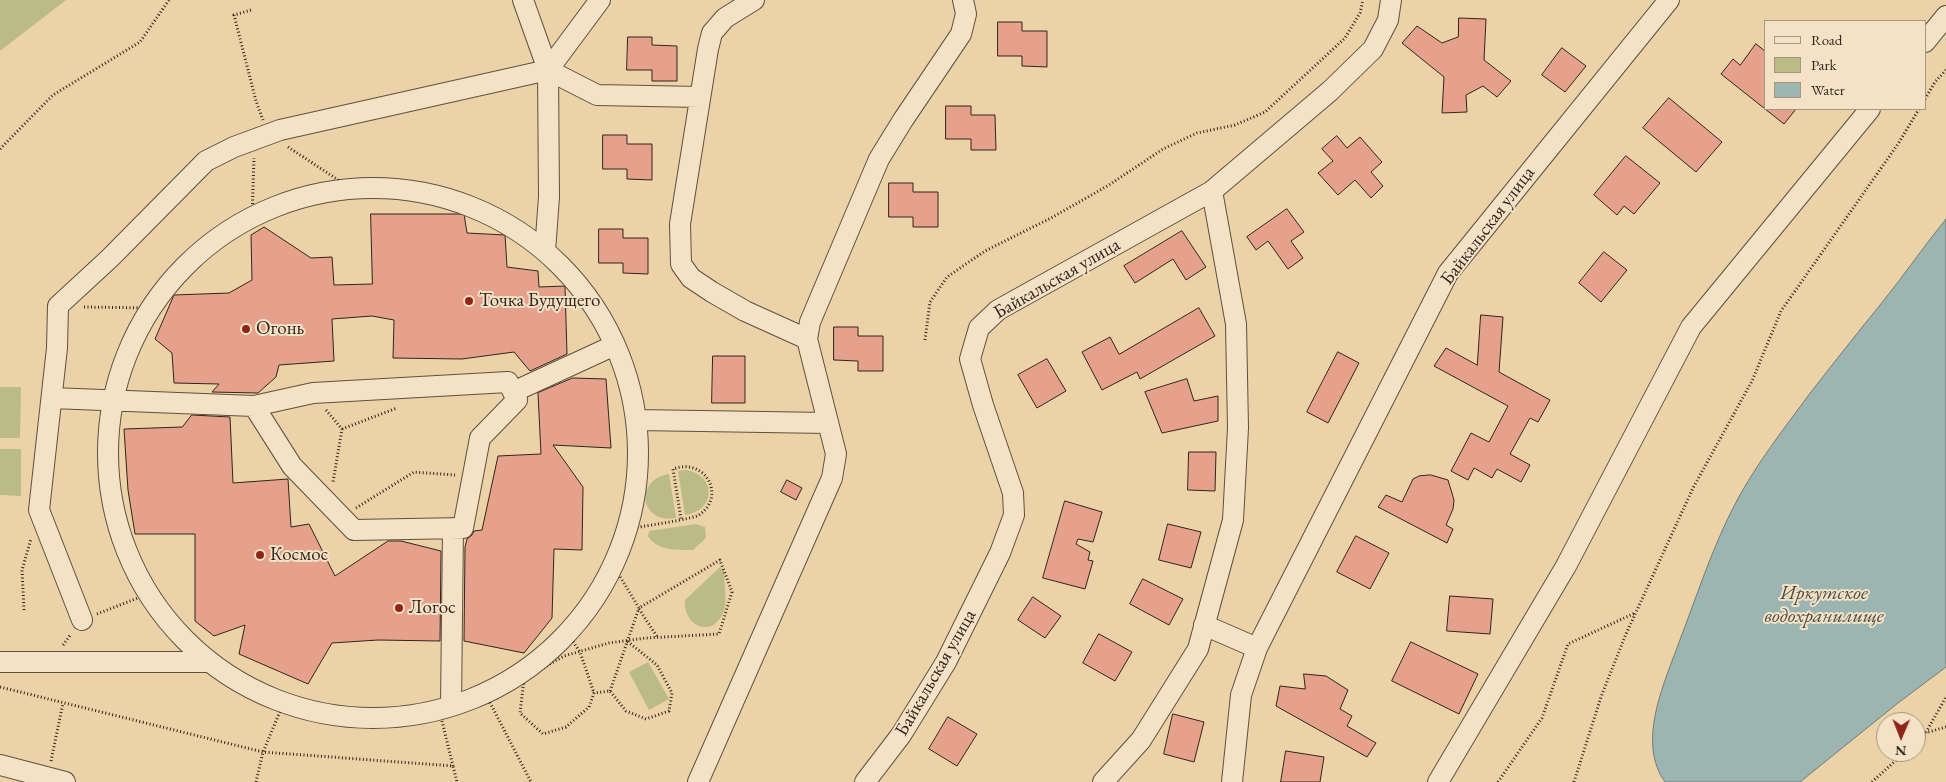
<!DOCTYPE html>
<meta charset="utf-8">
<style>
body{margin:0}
#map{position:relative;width:1946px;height:782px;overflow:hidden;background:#ecd2a7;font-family:"EB Garamond",serif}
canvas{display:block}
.legend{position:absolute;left:1764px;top:20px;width:162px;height:90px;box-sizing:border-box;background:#f3e2c6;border:1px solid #a59682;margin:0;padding:6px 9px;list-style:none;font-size:15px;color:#30251d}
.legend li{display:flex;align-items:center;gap:10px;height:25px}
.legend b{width:25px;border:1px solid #a59682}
.north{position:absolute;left:1876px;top:712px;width:50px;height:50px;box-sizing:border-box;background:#f3e2c6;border:1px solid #a59682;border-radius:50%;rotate:181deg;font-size:14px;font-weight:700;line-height:20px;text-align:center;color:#30251d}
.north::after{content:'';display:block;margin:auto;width:18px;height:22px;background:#8f2418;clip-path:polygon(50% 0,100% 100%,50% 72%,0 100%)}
</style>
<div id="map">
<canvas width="1946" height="782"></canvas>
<ul class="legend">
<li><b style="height:6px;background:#f3e2c6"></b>Road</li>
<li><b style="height:14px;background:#babb85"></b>Park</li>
<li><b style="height:14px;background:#9cb5b1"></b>Water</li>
</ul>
<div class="north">N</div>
</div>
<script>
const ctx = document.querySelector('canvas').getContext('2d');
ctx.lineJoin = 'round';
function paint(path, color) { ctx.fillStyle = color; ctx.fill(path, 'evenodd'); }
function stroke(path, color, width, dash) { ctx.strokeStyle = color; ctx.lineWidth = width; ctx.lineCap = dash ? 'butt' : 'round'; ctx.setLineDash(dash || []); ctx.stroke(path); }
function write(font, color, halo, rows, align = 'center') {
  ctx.font = font + ' "EB Garamond",serif'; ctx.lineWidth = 4; ctx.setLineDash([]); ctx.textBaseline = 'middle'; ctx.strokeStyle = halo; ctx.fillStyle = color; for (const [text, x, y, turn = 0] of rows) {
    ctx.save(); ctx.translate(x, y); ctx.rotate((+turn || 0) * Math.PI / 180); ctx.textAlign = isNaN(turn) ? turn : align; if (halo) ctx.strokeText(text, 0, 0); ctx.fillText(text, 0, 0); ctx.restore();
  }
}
paint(new Path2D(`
 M0 0H66L0 51Z
 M0 387H21L20 438H0Z
 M0 449H21V496L0 495Z
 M686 470C717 475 716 511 685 515L678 471Z
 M669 474 676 518C641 525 633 480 669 474Z
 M696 524 705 527 706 538 693 550C677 550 657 551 648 536L649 531Z
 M720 567 724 571C724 584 729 606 721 617 709 637 683 625 685 600Z
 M648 662 669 699 649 710 629 672Z`), '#babb85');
const water = new Path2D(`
 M1946 219V667L1898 703 1800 782H1665C1637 743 1663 686 1678 645 1695 601 1710 554 1731 512 1752 469 1783 430 1811 392 1835 361 1859 331 1884 300 1905 274 1924 246 1946 219Z`);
paint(water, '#9cb5b1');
stroke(water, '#717b76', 1);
const building = new Path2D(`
 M1459 18 1486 19 1484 60 1511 81 1497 97 1483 86 1466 95 1467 112 1442 113 1444 77 1402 43 1417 26 1442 43 1458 37Z
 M998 22H1022V31H1047V67L1022 66V56H998Z
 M628 37H652V45L677 46V81H652V70H627Z
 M1756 44 1765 51V109H1796L1784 124 1721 74 1733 59 1740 65Z
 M1562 48 1586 66 1565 92 1542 75Z
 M1669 98 1722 142 1696 172 1643 128Z
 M946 106H971V115H995L996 150H971V139H946Z
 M603 135H627V144H652V180L627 179V169H603Z
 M1337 136 1347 148 1360 137 1382 162 1371 172 1383 186 1371 198 1355 180 1338 195 1318 173 1333 161 1322 149Z
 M1626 156 1660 183 1634 214 1624 206 1617 215 1594 195Z
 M889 183H913V192H938V227H913V217H889Z
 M1287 209 1304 232 1291 241 1303 258 1288 269 1268 241 1256 250 1247 237Z
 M371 214H464L467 233 505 235 507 267 538 271 539 287 565 286 567 354 530 371 514 352 462 359 393 358 394 320 372 316 332 319 334 361 279 365 276 377 258 393 212 392 219 384 174 383 172 353 155 339 174 295 229 293 252 280 251 235 264 227 311 258 332 257 334 285 372 284Z
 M599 229H623V238H648V274L623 273V263H599Z
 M1182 231 1206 267 1186 280 1173 259 1135 283 1124 266Z
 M1604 252 1627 270 1601 302 1579 283Z
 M1199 308 1215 336 1140 379 1137 372 1102 390 1082 352 1110 337 1119 354Z
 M1481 315 1503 317 1499 372 1550 400 1538 422 1530 418 1510 454 1530 465 1521 482 1497 469 1492 478 1474 468 1468 480 1451 471 1471 433 1489 442 1508 406 1434 366 1446 348 1477 365Z
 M834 327H858V336H883V371H858V361L834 360Z
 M1338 352 1359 363 1328 423 1307 412Z
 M713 356H745V403H712Z
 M1047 359 1066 391 1037 408 1018 375Z
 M573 378 606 379 611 448 553 445 583 487 582 550 554 549 552 618 524 653 464 641 465 547 467 539 472 535 474 531 482 530 498 456 541 454 538 393Z
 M1187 379 1194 401 1218 396V421L1162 433 1145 392Z
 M192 415 230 417 233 483 288 479 291 527 309 524 335 576 388 541H401L441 551 440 641 378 640 332 643 308 684 239 654 245 625 214 636 195 621V534H135L128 490 124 429 182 427Z
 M1189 452H1216L1215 491 1188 490Z
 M1431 475 1448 480 1454 500 1453 509 1446 525 1453 529 1447 543 1378 507 1386 495 1402 502 1413 479 1419 476Z
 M787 480 802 488 796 500 781 492Z
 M1065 501 1102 512 1093 542 1078 539 1076 544 1090 552 1088 560 1093 561 1085 589 1043 578Z
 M1168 524 1201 532 1191 568 1159 560Z
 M1356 536 1389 553 1370 589 1337 572Z
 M1143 579 1183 599 1169 625 1130 604Z
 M1450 596 1493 599 1490 634 1447 631Z
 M1033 597 1061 616 1045 638 1018 620Z
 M1099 634 1132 652 1115 681 1083 663Z
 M1411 642 1478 674 1459 714 1392 681Z
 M1304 674 1326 676 1348 690 1340 709 1352 716 1347 726 1376 743 1367 757 1276 706 1280 686 1305 689Z
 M1173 714 1204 722 1194 762 1164 754Z
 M948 717 977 734 957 766 929 749Z
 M1286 751 1324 757 1320 782H1281Z`);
paint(building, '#e5a18c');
stroke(building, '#30251d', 1);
const minor = new Path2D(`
 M523 0 548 70 597 95 700 97
 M754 0 725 18 712 33 708 49 680 224 681 264 691 278 712 292 745 311 807 339
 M1925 42 1946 16
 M548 70 600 0
 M108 453a265 265 0 1 1 530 0a265 265 0 1 1-530 0Z
 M513 392 615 345
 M52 398 254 406 313 393 508 382 517 400 480 438 463 528 354 530 292 466 254 406
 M636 420 828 423
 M82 620 39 510 57 348 58 306 110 258 206 161 234 147 280 130 548 70 549 197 545 251
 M1204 625 1257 648
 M0 662H209
 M451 706 453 528
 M0 765 65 782
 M698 782 832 478 836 454 807 339 810 322 879 159 903 120 961 34 966 14 963 0
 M865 782 901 735 946 662 1000 553 1014 515 1013 493 983 405 970 359 979 328 998 310 1212 191 1330 91 1373 49 1388 20 1391 0
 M1103 782 1141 740 1198 649 1233 520 1238 428 1236 324 1212 191
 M1232 782 1241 695 1257 648 1448 273 1669 0
 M1438 782 1566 566 1691 327 1870 109`);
stroke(minor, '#5f5040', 22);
stroke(new Path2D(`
 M251 10 234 15 256 101 263 120
 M1925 99 1935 82 1946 70
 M288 147 352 189
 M0 149 53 95 140 42 169 0
 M252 218 254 158
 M84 307 151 308
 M925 340 930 302 947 277 985 251 1051 218 1109 185 1163 149 1197 133 1235 125 1265 112 1345 38 1360 13 1363 0
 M326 410 342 429 333 482
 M342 429 397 408
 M356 508 414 472 455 475
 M627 529C639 527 693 519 699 515 727 496 705 457 673 469L681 519
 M613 565 639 608 720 560 732 592 719 634 646 638 609 643 564 656 524 679 520 713 543 734 566 727 589 707 594 693 610 691 626 711 646 719 669 711 672 693 657 665 627 641
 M639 609 658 638
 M24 610 22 570 31 539
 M97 614 148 594
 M567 633 580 652 594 693
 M63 645 71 634
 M0 687 263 752 453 766 457 782
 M610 691 639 608
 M485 693 531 782
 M442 721 453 766
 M1925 733 1946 727
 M1916 742 1925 734 1946 697
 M51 761 63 703
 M256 782 263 752 284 702
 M1498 782 1542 718 1568 644 1635 613
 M1574 782 1601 697 1626 634 1693 488 1752 381 1781 311 1898 144 1919 109
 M1872 782 1905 752`), '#30251d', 3, [1, 2.5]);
stroke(minor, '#f3e2c6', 20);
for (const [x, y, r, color] of [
 [469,301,5,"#8f2418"],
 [246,329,5,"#8f2418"],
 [260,555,5,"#8f2418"],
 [399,608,5,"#8f2418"]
]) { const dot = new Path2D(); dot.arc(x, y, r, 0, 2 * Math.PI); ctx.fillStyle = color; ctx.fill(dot); stroke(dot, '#f3e2c6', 2); }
write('19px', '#30251d', '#f3e2c6', [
 ["Байкальская улица",1488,226,-53],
 ["Байкальская улица",1057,279,-30],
 ["Байкальская улица",936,673,-60]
]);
write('19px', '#30251d', '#f3e2c6', [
 ["Точка Будущего",479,301],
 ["Огонь",256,329],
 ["Космос",270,555],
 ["Логос",409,608]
], 'left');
write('italic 20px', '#4b4942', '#f3e2c6', [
 ["Иркутское",1824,594],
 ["водохранилище",1824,617]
]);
</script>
